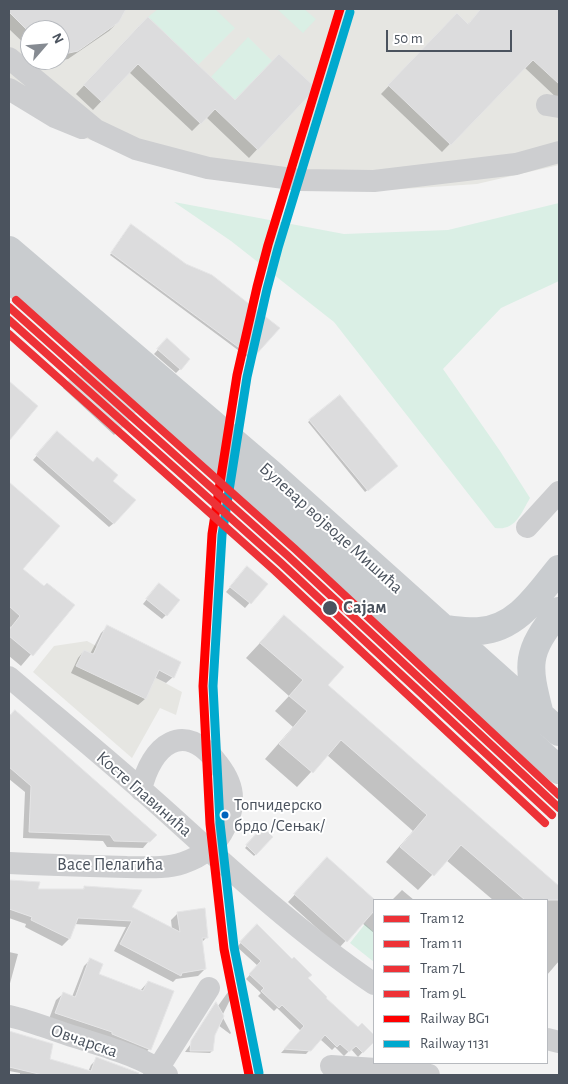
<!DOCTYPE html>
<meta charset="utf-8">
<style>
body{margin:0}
#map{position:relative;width:568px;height:1084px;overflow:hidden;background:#f3f3f3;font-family:"Alegreya Sans",sans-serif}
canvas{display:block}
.frame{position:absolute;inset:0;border:10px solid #4b535e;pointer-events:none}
.legend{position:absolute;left:373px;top:899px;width:175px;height:165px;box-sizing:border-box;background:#fff;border:1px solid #b7babf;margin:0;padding:6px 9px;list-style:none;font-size:15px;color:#4b535e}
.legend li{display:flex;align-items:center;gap:10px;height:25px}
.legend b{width:25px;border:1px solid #b7babf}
.north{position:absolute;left:20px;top:20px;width:50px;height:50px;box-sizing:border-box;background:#fff;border:1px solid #b7babf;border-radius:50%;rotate:63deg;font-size:14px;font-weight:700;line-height:20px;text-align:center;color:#4b535e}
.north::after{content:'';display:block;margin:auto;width:18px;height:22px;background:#868b92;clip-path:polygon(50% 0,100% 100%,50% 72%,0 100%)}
.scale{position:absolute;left:386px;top:30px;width:126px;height:22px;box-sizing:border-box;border:2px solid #4b535e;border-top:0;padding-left:6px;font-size:15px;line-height:18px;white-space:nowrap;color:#4b535e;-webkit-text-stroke:4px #fff;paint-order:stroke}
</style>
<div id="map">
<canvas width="568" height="1084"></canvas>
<div class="frame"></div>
<ul class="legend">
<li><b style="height:6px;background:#ed3237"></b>Tram 12</li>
<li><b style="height:6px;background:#ed3237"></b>Tram 11</li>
<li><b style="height:6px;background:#ed3237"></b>Tram 7L</li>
<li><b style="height:6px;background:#ed3237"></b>Tram 9L</li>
<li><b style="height:6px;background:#f00"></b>Railway BG1</li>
<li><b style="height:6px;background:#00a9ce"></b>Railway 1131</li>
</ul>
<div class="north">N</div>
<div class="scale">50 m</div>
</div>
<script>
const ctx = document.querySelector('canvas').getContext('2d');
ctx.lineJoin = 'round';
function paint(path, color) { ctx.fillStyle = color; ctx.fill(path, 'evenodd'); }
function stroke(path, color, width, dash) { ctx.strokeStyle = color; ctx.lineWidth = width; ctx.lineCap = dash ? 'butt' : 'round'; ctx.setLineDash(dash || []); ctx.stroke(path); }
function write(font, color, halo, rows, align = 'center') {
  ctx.font = font + ' "Alegreya Sans",sans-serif'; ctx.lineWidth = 4; ctx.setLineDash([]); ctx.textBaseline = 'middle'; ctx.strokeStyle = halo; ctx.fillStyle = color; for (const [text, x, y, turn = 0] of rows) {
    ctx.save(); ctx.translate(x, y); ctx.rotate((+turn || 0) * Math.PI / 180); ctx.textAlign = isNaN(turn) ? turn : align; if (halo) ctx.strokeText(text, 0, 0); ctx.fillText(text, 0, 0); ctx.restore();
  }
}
paint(new Path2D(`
 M9 9H559V165L477 184 373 191 154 162 71 133 9 97ZM30 30H60V60H30Z
 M87 641 182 692 176 715 160 708 132 758 33 672 54 646Z`), '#e6e6e2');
paint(new Path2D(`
 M158 9H215L235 28 198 65 148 17Z
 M277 9H304L316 19 303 33Z
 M248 37 272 61 235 100 211 77Z
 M174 202 344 234 448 230 559 203V281L501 308 443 369 500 451 530 498C521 513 516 531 495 528L334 322 231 241Z
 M365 924 374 932V962L350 943Z`), '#daefe5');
paint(new Path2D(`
 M9 9H124L118 22 109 31 68 59 30 67 29 48 9 29ZM30 30H60V60H30Z
 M483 9H559V100L524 67 442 152 381 94 457 15 467 25Z
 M139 27 235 102 314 88 249 158 206 117 192 131 129 72 93 110 76 94Z
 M129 227 278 328 250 359 110 255Z
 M167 340 180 369 176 373 154 354Z
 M84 365 137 410 114 435 63 388Z
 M9 382 37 406 9 439Z
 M339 397 396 466 365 492 308 422Z
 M53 437 112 481 114 523 109 527 33 460Z
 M9 484 58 526 22 569 44 588 73 605 21 666 9 656V630L11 627 9 626Z
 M243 572 266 584 245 608 226 592Z
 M155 589 166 615 162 619 143 604Z
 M284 617 327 685 559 887V961L547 975V900H493L446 860 418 890 386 862 413 831 327 755 297 787 265 759 293 727 275 711 289 696 246 658Z
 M107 627 173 677 166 683 154 677 145 699 138 705 71 673 78 658 84 651 90 654 101 633Z
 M9 713 11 715 149 841 143 848 107 847 103 841 23 838 25 792 9 779Z
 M263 829 272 837 254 856 245 848Z
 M328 859 374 900V933L362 923 339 948 288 902Z
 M9 881 39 883 36 891 82 890 85 887 130 907 172 929 171 920 178 913 207 937 201 943 205 969 198 976 176 979 173 982 114 951 126 927 74 924 69 939 62 946 25 927 26 924 9 918Z
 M402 890 414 900H392Z
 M257 926 324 998 358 1028 362 1025 374 1037V1040L358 1057 351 1049 344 1056 335 1047 332 1050 320 1039 306 1054 281 1053 301 1031 277 1008 274 1011 258 996 261 993 246 979 258 966 237 947Z
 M9 952 18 954 9 987Z
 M90 960 98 975 140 991 148 982 173 992 149 1049 143 1056 49 1019 56 1000 63 994 72 997 84 966Z
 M228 992 233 994 222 1016 231 1033 230 1034 218 1025 214 1035 212 1051 210 1053 185 1052Z
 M9 1032 52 1044 48 1060 88 1072 91 1065 97 1059 137 1074 20 1075V1073L9 1071Z`), '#0003');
const building = new Path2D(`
 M9 9H126L119 22 78 51 60 55V30H27L9 12Z
 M481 9H559V84L533 60 451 145 388 85 457 13 468 24Z
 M148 17 235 100 279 54 316 88 258 150 215 109 201 124 138 64 102 102 84 85Z
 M131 224 186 264 212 275 280 328 253 358 111 253Z
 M167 338 190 359 181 370 157 349Z
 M84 363 138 410 117 434 64 386Z
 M9 381 38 406 9 441Z
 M340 395 398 466 368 491 309 420Z
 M57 431 93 462 97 457 118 475 113 481 136 500 114 524 36 455Z
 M9 482 60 526 23 569 44 586 47 583 75 605 33 656 9 636V630L20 616 9 606Z
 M247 566 268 584 251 604 230 587Z
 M159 583 180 600 167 616 146 599Z
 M284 615 344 667 328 685 559 886V900H525L461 845 434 876 400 847 427 815 341 740 313 773 279 744 307 711 289 696 303 680 260 643Z
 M107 625 181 662 174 678 159 670 146 699 76 666 84 650 93 654Z
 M15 710 157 835 150 842 114 841 110 835 29 832 31 786 9 767V717Z
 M263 827 273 837 256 855 246 845Z
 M327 857 374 899V911L347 942 294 894Z
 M9 880 40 882 38 889H84V886L142 890 132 907 180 932 177 912 205 908 208 938H202L206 969 182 973 181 976 120 944 132 921 78 918 70 939 31 920 32 917 9 909Z
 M257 924 292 959 294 957 312 975 308 978 327 997 326 998 358 1027 362 1023 374 1035V1042L363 1053 356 1046 349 1052 340 1044 337 1047 325 1035 311 1051 284 1049 304 1026 282 1005 279 1008 261 991 264 988 249 974 261 961 240 942Z
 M90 958 103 964 99 974 143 991 148 981 174 991 151 1050 112 1034V1032L55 1013 63 992 75 997Z
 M216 1002 224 1016 215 1035 213 1051H190L191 1041Z
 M9 1031 53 1044 50 1059 91 1071 96 1057 139 1073 137 1075H43L9 1067Z`);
paint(building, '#dcdcdd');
stroke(building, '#e5e5e6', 1);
stroke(new Path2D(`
 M9 58 96 130 136 149 208 168 300 180 374 181 516 164 559 152
 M9 89 55 117 82 128
 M547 105 559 107
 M527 527 559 492
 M9 677C63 723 118 768 170 815 236 875 301 934 374 984
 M9 863C48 865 87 866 127 867 145 867 165 869 183 863 203 856 216 846 225 827 229 817 233 809 232 798 232 785 225 773 218 764 184 718 151 745 141 790
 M9 1016C31 1021 53 1030 75 1037 106 1047 141 1056 167 1075
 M547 1039 559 1042
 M331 1066 391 1070 429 1075
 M154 1075 209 988`), '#cdced0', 22);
stroke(new Path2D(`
 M9 250 270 473 559 732
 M9 278 211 452 325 558 559 770
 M445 629C456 630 468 632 480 631 517 628 537 596 559 569
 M540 715C527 664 525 653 559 611`), '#c9cccf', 28);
stroke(new Path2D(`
 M249 1075 224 949 210 824 203 686 212 534 237 375 257 287 268 245 340 9`), '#f00', 9);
stroke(new Path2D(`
 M259 1073 234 947 220 823 213 686 222 535 247 377 267 289 278 248 350 12`), '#00a9ce', 9);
stroke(new Path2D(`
 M9 307 288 556 559 808`), '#ed3237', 8);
stroke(new Path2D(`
 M9 320 281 563 552 815`), '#ed3237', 8);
stroke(new Path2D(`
 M16 300 295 549 559 795`), '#ed3237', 8);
stroke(new Path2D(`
 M9 334 275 571 545 823`), '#ed3237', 8);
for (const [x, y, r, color] of [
 [330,608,8,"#4b535e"],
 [225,815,4.5,"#0065bd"]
]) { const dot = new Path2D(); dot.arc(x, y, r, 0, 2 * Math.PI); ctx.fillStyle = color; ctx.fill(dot); stroke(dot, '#fff', 2); }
write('17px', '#4b535e', '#fff', [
 ["Топчидерско",234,805],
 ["брдо /Сењак/",234,826]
], 'left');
write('18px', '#4b535e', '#fff', [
 ["Булевар војводе Мишића",331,528,42],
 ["Косте Главинића",144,794,41],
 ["Васе Пелагића",110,865],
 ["Овчарска",84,1041,19]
]);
write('bold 18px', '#4b535e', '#fff', [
 ["Сајам",343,608]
], 'left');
</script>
